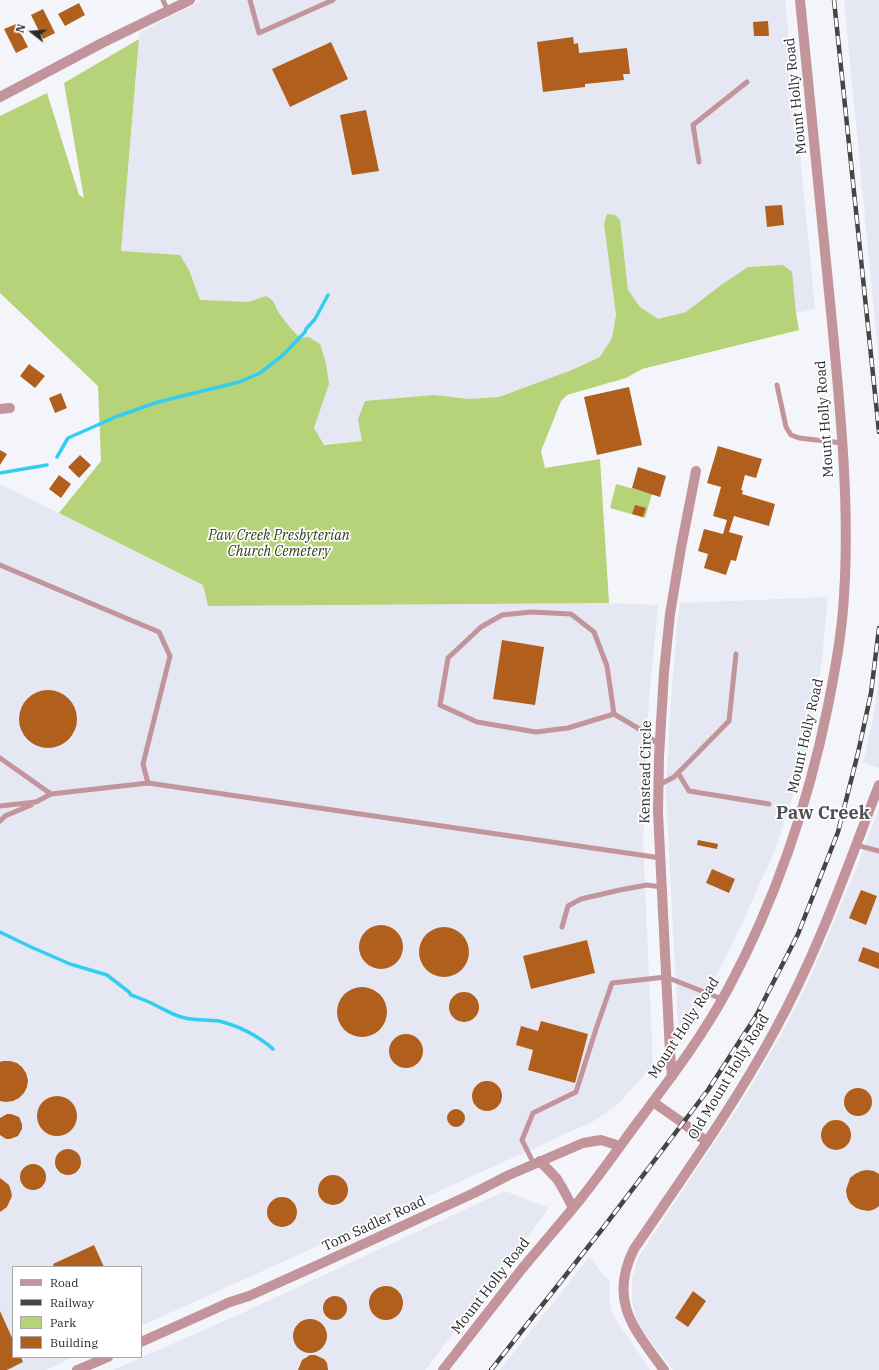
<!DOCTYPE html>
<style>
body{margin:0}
#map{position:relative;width:879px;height:1370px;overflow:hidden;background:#f4f5fa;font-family:"IBM Plex Serif",serif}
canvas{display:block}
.legend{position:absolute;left:12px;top:1266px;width:130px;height:92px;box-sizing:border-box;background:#fff;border:1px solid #a9a9aa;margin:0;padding:5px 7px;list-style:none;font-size:12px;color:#29292b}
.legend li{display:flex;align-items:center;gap:8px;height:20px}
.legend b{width:20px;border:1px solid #a9a9aa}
.north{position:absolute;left:12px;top:12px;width:40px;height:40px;-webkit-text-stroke:3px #fff;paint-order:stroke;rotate:287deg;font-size:11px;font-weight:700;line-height:16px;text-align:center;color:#29292b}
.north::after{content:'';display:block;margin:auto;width:14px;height:18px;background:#29292b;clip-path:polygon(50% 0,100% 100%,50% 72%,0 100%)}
</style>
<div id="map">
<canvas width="879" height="1370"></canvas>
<ul class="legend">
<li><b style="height:5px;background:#c4949c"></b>Road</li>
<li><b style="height:5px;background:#454547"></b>Railway</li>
<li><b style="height:11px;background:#b6d379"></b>Park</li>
<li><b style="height:11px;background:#b15f1c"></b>Building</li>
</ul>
<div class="north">N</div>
</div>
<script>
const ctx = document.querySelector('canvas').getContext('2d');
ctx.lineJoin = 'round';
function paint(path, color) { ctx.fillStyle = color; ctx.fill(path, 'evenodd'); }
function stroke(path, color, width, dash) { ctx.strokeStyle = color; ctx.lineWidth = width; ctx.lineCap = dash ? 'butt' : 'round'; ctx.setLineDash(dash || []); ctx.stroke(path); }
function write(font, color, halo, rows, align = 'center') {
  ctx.font = font + ' "IBM Plex Serif",serif'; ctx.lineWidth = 3.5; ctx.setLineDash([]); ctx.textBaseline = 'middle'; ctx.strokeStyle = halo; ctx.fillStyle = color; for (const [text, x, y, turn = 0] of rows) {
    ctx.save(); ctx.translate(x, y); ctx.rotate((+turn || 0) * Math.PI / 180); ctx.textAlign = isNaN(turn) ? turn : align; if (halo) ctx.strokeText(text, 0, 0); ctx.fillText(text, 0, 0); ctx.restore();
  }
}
paint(new Path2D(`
 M203 0H785L815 309 639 349 405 437 239 452 208 606 609 603 658 605 649 700 643 842 653 1066 617 1105 594 1121 141 1326V1267H13V1357H74L46 1370H0V484L128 547 120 261 140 32Z
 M844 0H879V361L877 343Z
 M828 597 822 660 809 729 796 786 775 850 740 928 695 1019 679 1046 666 796 669 727 677 624 680 603Z
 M879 679V768L863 763 873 718Z
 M879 808V1370H673L639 1326 635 1314 632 1301V1279L636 1265 639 1256 737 1109 781 1035 809 980 858 864Z
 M505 1191 549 1208 425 1370H113L242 1313Z
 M589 1257 610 1282 609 1298 612 1314 650 1370H500Z`), '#e5e8f3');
paint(new Path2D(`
 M139 39 121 251 180 255 189 270 200 300 248 302 266 296C276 301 274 305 279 313 285 322 292 330 300 338L309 337 320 344 326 363 329 384 314 428 324 445 362 441 358 419 365 401 434 395 469 399 499 397 572 370 600 357 612 338 616 315 604 224 607 214 615 215 620 220 628 290 640 307 658 319 686 312 721 285 748 267 783 265 792 272 796 313 799 330 642 369 626 378 567 395 561 401 541 451 545 468 600 459 609 603 208 606 203 585 59 513 101 461 98 386 0 293V116L47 93 79 195 84 198 64 83Z
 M616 484 652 494 645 518 610 508Z`), '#b6d379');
stroke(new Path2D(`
 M57 457 68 438 118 416 158 402 239 382 260 373 283 355 305 332 306 329 315 319 328 295
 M0 473 47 465
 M0 932 31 947 70 964 107 975 129 992 131 995C139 998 148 1001 157 1006 166 1010 174 1016 185 1018 196 1021 208 1019 219 1021 239 1026 257 1035 273 1049`), '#33ceef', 3.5);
paint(new Path2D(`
 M79 3 85 15 65 26 58 14Z
 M43 9 55 33 43 39 31 15Z
 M768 21 769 36H754L753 22Z
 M16 24 28 47 16 53 4 29Z
 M573 37 574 44 578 43 579 53 627 48 630 74H623L624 80 585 84V87L543 92 537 42Z
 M331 42 348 79 290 107 272 69Z
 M366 110 379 171 352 175 340 115Z
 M782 205 784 225 767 227 765 206Z
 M29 364 45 376 35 388 20 376Z
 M629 387 642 445 597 455 584 397Z
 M61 393 67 408 55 413 49 398Z
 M718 446 762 459 756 478 745 475 741 490H743L742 494 775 504 769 526 734 516 729 532 743 536 736 561 731 560 726 575 704 568 708 554 698 551 704 529 723 534 727 520 713 516 721 487 707 483Z
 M0 450 7 454 0 465Z
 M80 455 91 465 79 478 68 467Z
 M638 467 666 476 660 497 632 488Z
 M59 475 71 484 61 498 49 489Z
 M635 505 646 508 643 517 632 514Z
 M502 640 544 647 535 705 493 699Z
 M19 719a29 29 0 1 1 58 0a29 29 0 1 1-58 0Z
 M698 840 718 844 717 849 697 845Z
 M712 869 735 879 729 893 706 883Z
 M861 890 877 896 866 925 849 918Z
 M359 947a22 22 0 1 1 44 0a22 22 0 1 1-44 0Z
 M419 952a25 25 0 1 1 50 0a25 25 0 1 1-50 0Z
 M587 940 595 973 531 989 523 956Z
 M863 947 879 953V969L858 961Z
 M337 1012a25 25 0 1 1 50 0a25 25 0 1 1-50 0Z
 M449 1007a15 15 0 1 1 30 0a15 15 0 1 1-30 0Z
 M541 1021 588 1034 575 1083 528 1070 533 1050 516 1045 521 1026 538 1031Z
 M389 1051a17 17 0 1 1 34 0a17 17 0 1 1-34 0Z
 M3 1061H10L17 1063 22 1067 26 1073 28 1080 27 1087 24 1093 19 1098 13 1101 6 1102 0 1101V1062Z
 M472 1096a15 15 0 1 1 30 0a15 15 0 1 1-30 0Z
 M844 1102a14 14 0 1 1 28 0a14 14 0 1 1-28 0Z
 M37 1116a20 20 0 1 1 40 0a20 20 0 1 1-40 0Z
 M447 1118a9 9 0 1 1 18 0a9 9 0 1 1-18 0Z
 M7 1114H11L19 1117 22 1124V1129L18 1136 10 1139H6L0 1135V1118Z
 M821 1135a15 15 0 1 1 30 0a15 15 0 1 1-30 0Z
 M55 1162a13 13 0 1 1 26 0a13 13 0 1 1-26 0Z
 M20 1177a13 13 0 1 1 26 0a13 13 0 1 1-26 0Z
 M867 1170 874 1171 879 1174V1206L875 1209 869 1211 862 1210 856 1208 850 1203 847 1197 846 1190 850 1178 855 1174 861 1171Z
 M318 1190a15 15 0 1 1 30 0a15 15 0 1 1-30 0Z
 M0 1178 9 1185 11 1191 12 1196 7 1207 0 1212Z
 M267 1212a15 15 0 1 1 30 0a15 15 0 1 1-30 0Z
 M94 1245 104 1267H54L53 1264Z
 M369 1303a17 17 0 1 1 34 0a17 17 0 1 1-34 0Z
 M693 1291 706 1301 688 1327 675 1318Z
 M323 1308a12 12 0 1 1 24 0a12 12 0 1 1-24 0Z
 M0 1311 13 1340V1357H21L23 1362 7 1370H0Z
 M293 1336a17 17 0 1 1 34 0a17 17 0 1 1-34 0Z
 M310 1355H315L324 1359 327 1363 328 1370H298L302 1360Z`), '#b15f1c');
stroke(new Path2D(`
 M163 0 168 11
 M250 0 259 33 333 0
 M699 162 693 125 747 82
 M777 385 786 427 791 435 799 438 842 443
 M0 565 159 632 170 656 143 764 148 783
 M614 714 607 666 594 632 571 614 531 612 502 615 481 627 448 658 440 705 477 722 536 732 568 728 614 714 641 730 659 745
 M0 758 51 794 148 783 661 858
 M678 773 689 791 769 804
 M659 785 674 777 729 721 736 654
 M0 806 36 802 51 794
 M0 821 5 816 31 805
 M856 845 879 851
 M562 927 568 906 581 899 620 890 647 885 662 887
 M534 1164 522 1140 533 1113 576 1092 596 1029 612 983 666 977 722 999`), '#c4949c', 5);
stroke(new Path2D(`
 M0 97 102 43 190 0
 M0 409 10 408
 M672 1076 670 1053 658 812 659 757 664 672 670 614 681 548 696 471
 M653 1102 683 1123 707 1142`), '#c4949c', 10);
stroke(new Path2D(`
 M540 1161 557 1179 563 1189 573 1208
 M141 1342 230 1302 249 1296 320 1264 474 1193 509 1175 583 1143 601 1140 620 1146
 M77 1370 108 1357
 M443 1370C469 1337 495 1303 521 1270 540 1247 560 1224 579 1201 599 1176 618 1149 637 1123 670 1079 703 1036 729 987 776 899 808 804 828 706 835 670 842 633 844 596 850 501 840 407 831 312 821 208 811 104 800 0
 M664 1370C634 1329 608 1301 634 1249 683 1177 734 1106 775 1030 818 952 847 868 879 785`), '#c4949c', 10);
const rail = new Path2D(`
 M834 0 879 432
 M491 1370 603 1228 708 1090 756 1016 798 934 838 832 858 753 871 693 879 628`);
stroke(rail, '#454547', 4.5);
stroke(rail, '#fff', 3, [9]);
write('14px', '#29292b', '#fff', [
 ["Mount Holly Road",796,96,-96],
 ["Mount Holly Road",825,419,-94],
 ["Mount Holly Road",806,736,-77],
 ["Kenstead Circle",646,772,-89],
 ["Mount Holly Road",684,1028,-57],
 ["Old Mount Holly Road",729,1077,-59],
 ["Tom Sadler Road",374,1224,-25],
 ["Mount Holly Road",491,1286,-52]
]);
write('italic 14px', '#333f17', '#fff', [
 ["Paw Creek Presbyterian",279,536],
 ["Church Cemetery",279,552]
]);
write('bold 18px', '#515155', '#fff', [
 ["Paw Creek",823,814]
]);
</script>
